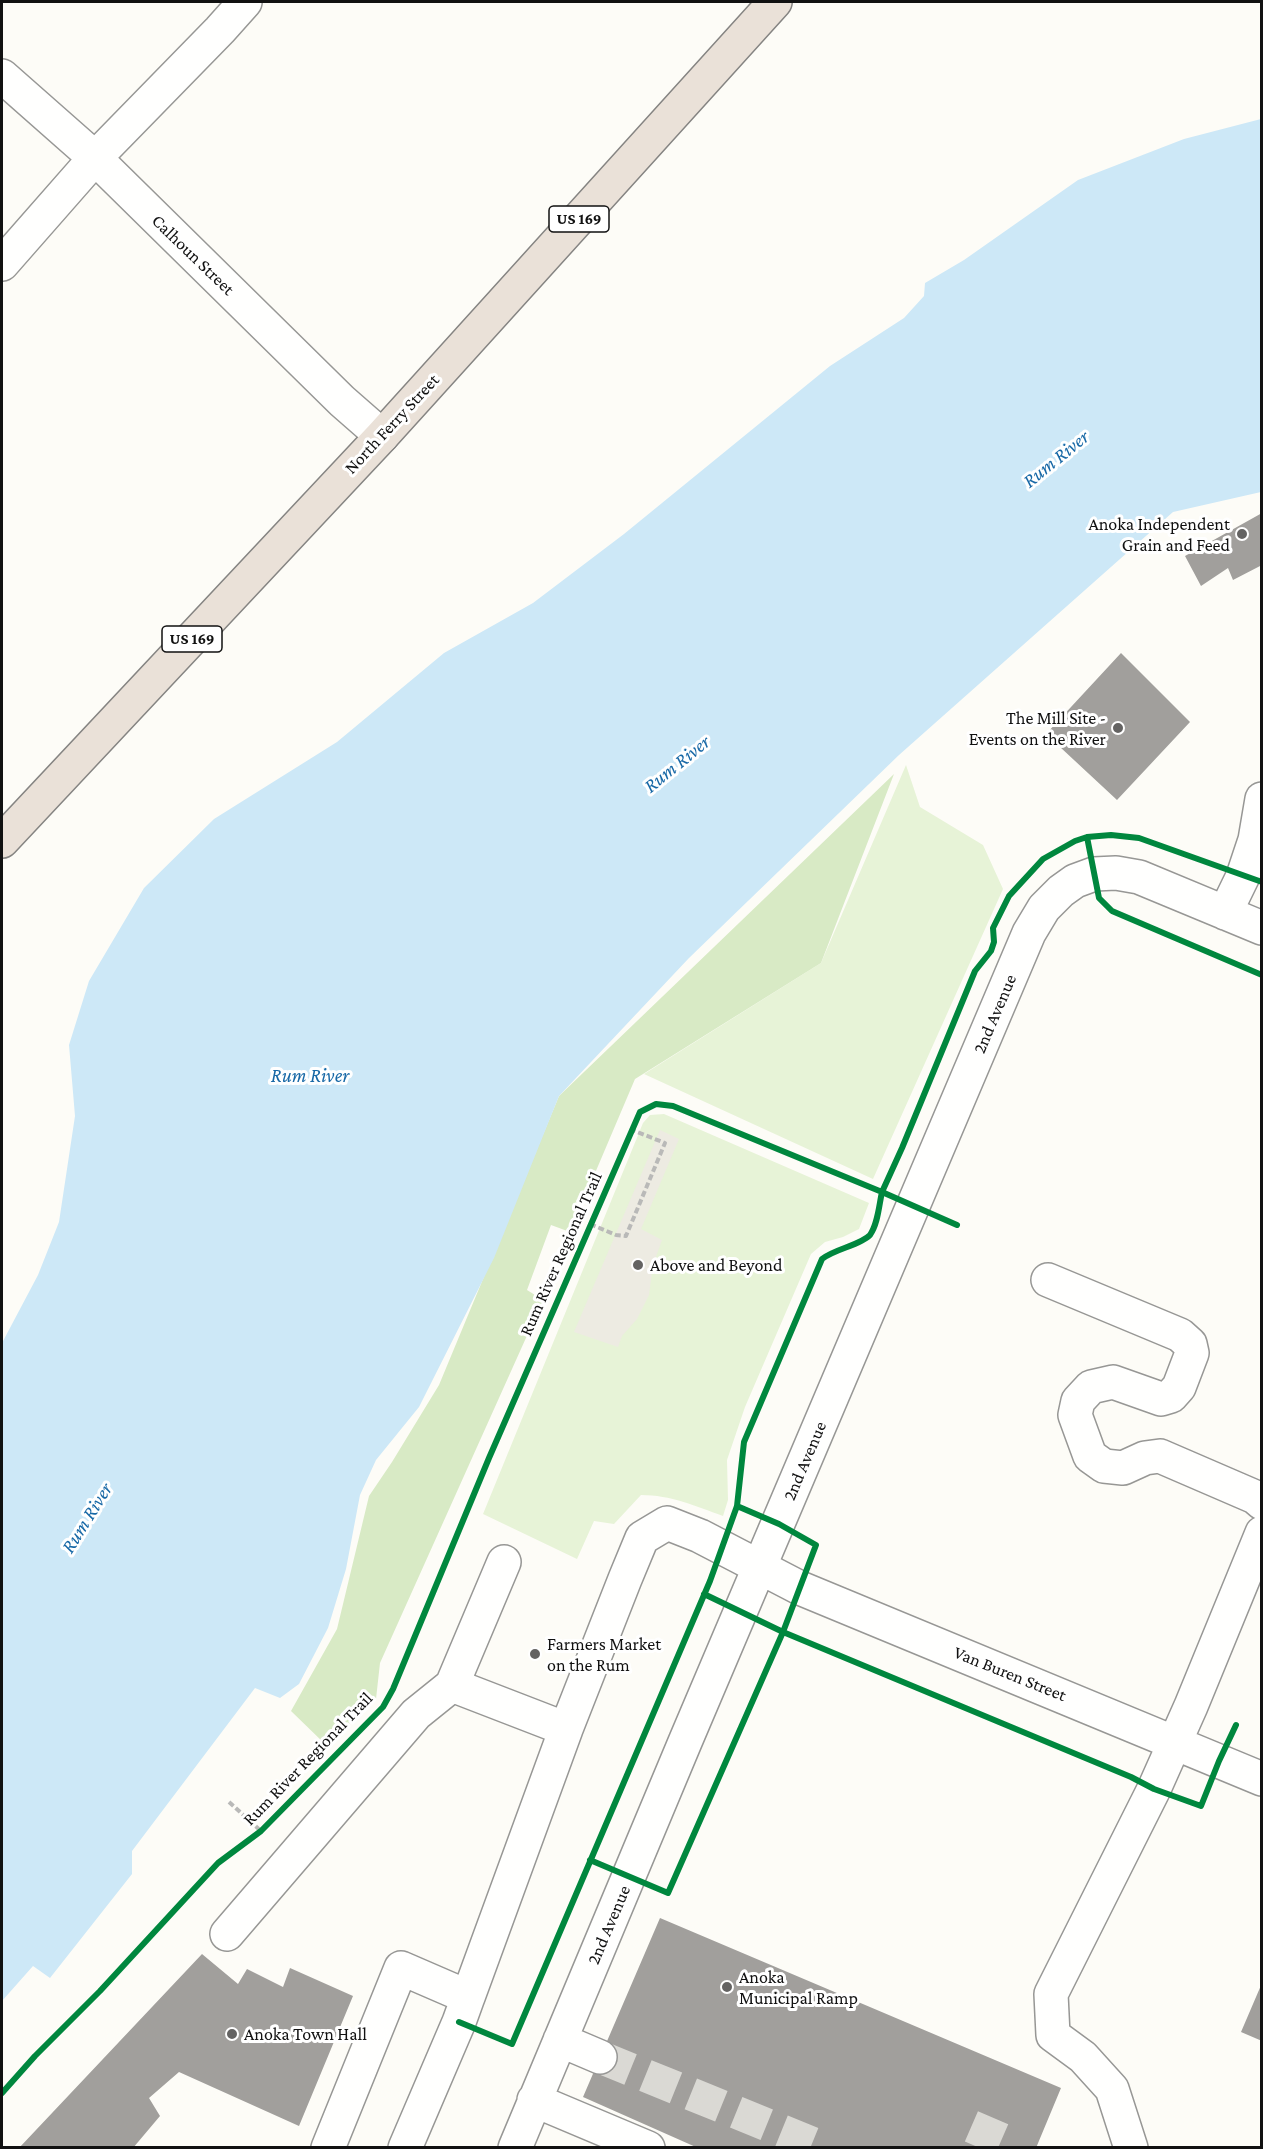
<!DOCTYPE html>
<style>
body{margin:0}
#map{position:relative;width:1263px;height:2149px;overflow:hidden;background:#fdfcf7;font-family:"Crimson Pro",serif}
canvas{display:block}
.frame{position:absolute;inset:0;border:3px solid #111;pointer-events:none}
</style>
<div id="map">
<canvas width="1263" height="2149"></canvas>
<div class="frame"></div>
</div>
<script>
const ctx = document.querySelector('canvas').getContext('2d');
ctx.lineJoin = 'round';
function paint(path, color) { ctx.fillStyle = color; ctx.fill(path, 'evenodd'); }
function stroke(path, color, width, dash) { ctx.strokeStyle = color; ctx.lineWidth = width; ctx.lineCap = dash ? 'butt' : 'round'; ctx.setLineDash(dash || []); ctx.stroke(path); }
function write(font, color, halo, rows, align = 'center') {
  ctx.font = font + ' "Crimson Pro",serif'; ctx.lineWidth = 6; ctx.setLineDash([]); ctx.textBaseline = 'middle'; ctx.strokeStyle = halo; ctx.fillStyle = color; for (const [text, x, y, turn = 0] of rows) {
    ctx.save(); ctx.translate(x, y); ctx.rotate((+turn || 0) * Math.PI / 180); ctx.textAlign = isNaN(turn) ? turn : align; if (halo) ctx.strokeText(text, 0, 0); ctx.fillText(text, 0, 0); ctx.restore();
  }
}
paint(new Path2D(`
 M906 765 920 807 983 845 1003 889 873 1179 644 1074 821 963Z
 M664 1114 869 1203 859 1229 843 1237 825 1242 811 1254 745 1407 727 1460 728 1500 723 1516C695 1506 671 1495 641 1495L614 1524 594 1521 577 1559 483 1514 643 1123 650 1115Z`), '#e7f3d7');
paint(new Path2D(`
 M894 774 821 963 635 1079 570 1232 551 1225 527 1290 543 1300 380 1663 376 1699 326 1745 291 1711 337 1629 369 1496 392 1462 439 1385 559 1096Z`), '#d8eac5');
paint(new Path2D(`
 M660 1130 679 1139 641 1229 662 1240 653 1265 649 1295 637 1319 622 1336 618 1347 574 1332Z`), '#edebe2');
paint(new Path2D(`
 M1261 119V492L1173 512 899 755 689 958 559 1096 494 1258 419 1407 376 1460 360 1495 346 1569 328 1628 299 1684 280 1698 255 1688 132 1851V1874L50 1978 33 1966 2 2001V1343L38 1275 59 1222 75 1116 69 1045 89 981 144 888 214 819 337 742 444 653 533 603 624 534 830 366 904 318 924 296 925 283 964 260 1078 180 1184 139Z`), '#cde8f7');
paint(new Path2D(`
 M1262 513V565L1233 580 1228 568 1201 586 1185 556Z
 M1121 653 1190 722 1117 800 1046 734Z
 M660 1918 1061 2088 1036 2148H698L583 2097Z
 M202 1954 238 1984 247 1969 283 1987 290 1968 353 1996 299 2126 179 2072 149 2098 160 2116 133 2148H19Z
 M1262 1983V2041L1241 2032Z`), '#a19f9c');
stroke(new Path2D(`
 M600 2057 824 2148
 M980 2148 996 2111`), '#dad9d4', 33, [33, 16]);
const minor = new Path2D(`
 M2 76 95 158 342 401 382 436
 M2 264 95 158 220 30 245 2
 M1225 913 1243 876 1255 840 1262 799
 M1048 1280 1180 1335 1190 1344 1192 1353 1179 1387 1171 1396 1161 1399 1113 1382 1091 1387 1078 1401 1075 1415 1090 1456 1104 1466 1123 1468 1145 1458 1160 1456 1255 1497 1262 1503
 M504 1562 452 1685 566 1729
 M227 1934 416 1714 452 1685
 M560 2040 600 2057
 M534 2100 648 2148
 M328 2148 401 1968 468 1997 566 1729 625 1579 642 1538 667 1523 700 1536 800 1588 1262 1779
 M405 2148 459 2022 468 1997
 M515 2148 685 1742 1029 933 1044 908 1061 891 1075 881 1094 874 1116 873 1139 877 1262 928
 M1131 2148 1112 2089 1083 2057 1053 2035 1051 1994 1154 1789 1191 1706 1262 1533`);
const highway = new Path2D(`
 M2 841 382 436 775 2`);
stroke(minor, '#979795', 36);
stroke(highway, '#858482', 36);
stroke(new Path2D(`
 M590 1224 616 1235 626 1236 665 1143 632 1130
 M229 1802 261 1831`), '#b9b9b8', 4, [6, 3]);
stroke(minor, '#fffffe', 33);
stroke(highway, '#eae1d8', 33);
stroke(new Path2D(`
 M1087 837 1099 898 1112 911 1262 975
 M704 1594 783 1632 816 1545 779 1524 737 1506
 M590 1860 668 1893 783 1632 1131 1777 1154 1789 1201 1806 1219 1761 1236 1725
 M459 2022 512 2044 710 1581 737 1506 744 1442 822 1259C834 1249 861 1245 870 1235 878 1224 879 1205 882 1192L957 1225
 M2 2093 35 2056 100 1991 218 1863 261 1831 383 1707 393 1689 489 1458 640 1112 656 1104 673 1106 882 1192 902 1148 975 971 991 951 994 942 993 928 1009 896 1043 859 1075 841 1087 837 1111 835 1139 838 1262 882`), '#00873e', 6);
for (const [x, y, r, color] of [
 [1242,534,6,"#646362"],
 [1118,728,6,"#646362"],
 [638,1265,6,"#646362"],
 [535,1654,6,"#646362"],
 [727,1987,6,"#646362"],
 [232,2034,6,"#646362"]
]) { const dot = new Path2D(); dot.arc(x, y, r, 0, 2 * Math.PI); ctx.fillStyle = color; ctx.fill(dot); stroke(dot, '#fff', 2); }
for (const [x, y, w] of [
 [579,219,60],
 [192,639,60]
]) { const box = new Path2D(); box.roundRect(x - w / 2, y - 13, w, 26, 4.5); ctx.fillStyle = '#fff'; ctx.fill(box); stroke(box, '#111', 1.5); }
write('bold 16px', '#111', null, [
 ["US 169",579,219],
 ["US 169",192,639]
]);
write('18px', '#111', '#fff', [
 ["Calhoun Street",193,255,44],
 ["North Ferry Street",392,424,-47],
 ["2nd Avenue",995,1014,-67],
 ["Rum River Regional Trail",561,1254,-66],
 ["2nd Avenue",805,1461,-67],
 ["Van Buren Street",1010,1674,22],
 ["Rum River Regional Trail",308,1759,-46],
 ["2nd Avenue",609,1925,-67]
]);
write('18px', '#111', '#fff', [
 ["Anoka Independent",1230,524,"right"],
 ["Grain and Feed",1230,545,"right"],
 ["The Mill Site -",1106,718,"right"],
 ["Events on the River",1106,739,"right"],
 ["Above and Beyond",650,1265],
 ["Farmers Market",547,1644],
 ["on the Rum",547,1665],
 ["Anoka",739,1977],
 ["Municipal Ramp",739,1998],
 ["Anoka Town Hall",244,2034]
], 'left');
write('italic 20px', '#1768a6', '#fff', [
 ["Rum River",1056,459,-39],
 ["Rum River",677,764,-39],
 ["Rum River",310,1076],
 ["Rum River",87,1518,-58]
]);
</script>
